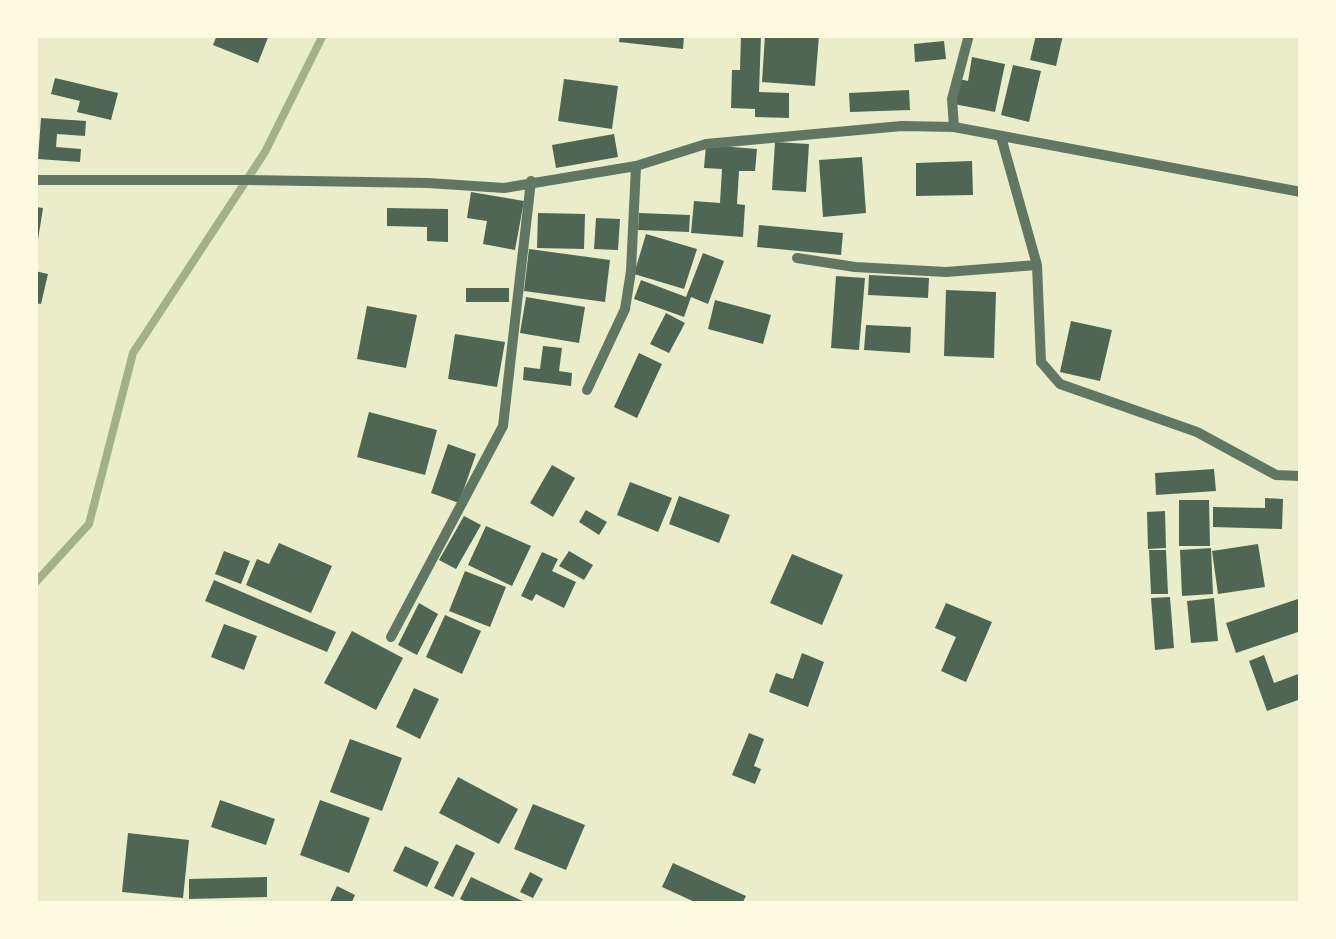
<!DOCTYPE html>
<style>
body{margin:0}
#map{position:relative;width:1336px;height:939px;overflow:hidden;background:#e9edc9;font-family:"Source Sans 3",sans-serif}
canvas{display:block}
.frame{position:absolute;inset:0;border:38px solid #fefae0;pointer-events:none}
</style>
<div id="map">
<canvas width="1336" height="939"></canvas>
<div class="frame"></div>
</div>
<script>
const ctx = document.querySelector('canvas').getContext('2d');
ctx.lineJoin = 'round';
function stroke(path, color, width, dash) { ctx.strokeStyle = color; ctx.lineWidth = width; ctx.lineCap = dash ? 'butt' : 'round'; ctx.setLineDash(dash || []); ctx.stroke(path); }
function paint(path, color) { ctx.fillStyle = color; ctx.fill(path, 'evenodd'); }
stroke(new Path2D(`
 M35 583 89 524 133 353 265 152 323 35`), '#a3b18a', 8);
paint(new Path2D(`
 M217 35H269L258 63 213 45Z
 M620 35H684L683 49 619 42Z
 M741 35H761L759 92 789 93V118L755 117V109L731 108 732 70H740Z
 M765 35H819L815 86 762 82Z
 M1036 35H1063L1056 66 1030 60Z
 M944 41 946 59 915 62 914 44Z
 M972 57 1005 64 995 112 954 104 959 79 968 81Z
 M1013 65 1041 71 1029 122 1001 115Z
 M55 78 118 93 111 120 77 112 80 101 51 94Z
 M564 79 618 86 612 129 558 121Z
 M909 90 910 110 850 112 849 93Z
 M41 118 86 121 85 136 57 134 56 147 81 149 80 162 38 159Z
 M614 134 618 157 556 168 552 145Z
 M775 142 809 144 806 192 772 190Z
 M706 145 757 149 755 171H739L737 204 745 205 743 237 691 233 694 201 720 203 722 169 704 168Z
 M862 157 866 213 823 217 819 160Z
 M972 161 973 195 916 196V163Z
 M471 192 524 201 515 250 483 244 487 221 467 218Z
 M35 207 43 208 37 246H35Z
 M387 208 448 209V242L427 241V227L387 226Z
 M538 213 585 214 584 249 537 248Z
 M639 213 690 215 689 232 638 230Z
 M596 218 620 219 618 250 594 249Z
 M759 225 843 233 841 255 757 247Z
 M646 234 697 249 684 289 634 274Z
 M529 249 610 260 605 302 524 291Z
 M703 253 724 261 708 304 691 297 684 317 634 299 641 280 686 297Z
 M35 271 48 274 41 304 35 303Z
 M869 275 929 278 928 298 868 295Z
 M836 276 865 278 859 350 831 348Z
 M466 288H509V302H466Z
 M946 290 996 292 994 358 944 356Z
 M526 297 585 307 579 343 520 333Z
 M715 300 771 315 763 344 708 329Z
 M367 306 417 315 406 368 357 359Z
 M666 313 685 323 669 353 650 344Z
 M1071 321 1112 330 1100 381 1060 372Z
 M866 325 911 327 910 353 864 350Z
 M455 334 505 342 497 387 448 379Z
 M543 346 562 348 559 371 572 373 571 386 523 380 524 367 540 369Z
 M639 353 662 364 637 418 614 407Z
 M369 412 437 430 425 475 357 457Z
 M448 444 476 454 459 503 431 493Z
 M552 465 575 478 553 517 530 503Z
 M1214 469 1216 491 1156 495 1155 473Z
 M630 482 672 498 658 532 617 515Z
 M679 496 730 515 719 543 669 524Z
 M1265 498 1283 499 1282 529 1213 527V507L1265 508Z
 M1179 500H1209L1210 546H1179Z
 M586 510 607 522 599 535 579 522Z
 M1165 511 1166 548 1148 549 1147 512Z
 M464 516 481 525 456 569 439 560Z
 M486 526 531 546 512 586 468 565Z
 M279 543 332 566 311 613 246 585 257 559 269 564Z
 M1258 544 1265 587 1218 594 1212 551Z
 M1211 548 1213 594 1182 596 1180 550Z
 M1149 550H1166L1168 594H1151Z
 M224 551 250 561 241 584 215 574Z
 M569 551 593 565 584 580 559 566Z
 M542 552 558 559 552 571 576 582 564 608 536 594 532 601 521 596Z
 M792 554 843 575 822 625 770 603Z
 M465 571 506 587 490 627 449 611Z
 M214 580 336 632 327 652 205 601Z
 M1170 597 1174 648 1155 650 1151 598Z
 M1214 598 1218 641 1191 643 1187 601Z
 M1301 598V631L1236 653 1226 623Z
 M419 603 438 614 417 655 398 645Z
 M946 603 992 622 966 682 941 671 956 637 935 628Z
 M445 615 481 631 462 674 426 657Z
 M224 624 257 636 244 670 211 657Z
 M352 631 403 658 376 710 324 683Z
 M802 653 824 662 808 707 769 692 776 673 793 679Z
 M1264 655 1274 683 1301 673V699L1267 711 1249 661Z
 M414 688 439 699 420 739 396 727Z
 M749 733 764 739 754 766 761 769 755 784 732 775Z
 M350 739 402 758 382 811 330 792Z
 M458 777 518 809 499 844 439 813Z
 M220 800 275 819 266 845 211 827Z
 M320 800 370 818 349 873 300 855Z
 M533 804 585 825 566 870 514 849Z
 M128 833 189 840 183 898 122 892Z
 M456 844 475 853 453 897 434 888Z
 M405 846 439 862 427 887 393 871Z
 M673 863 746 896 742 904H699L662 887Z
 M530 872 543 879 533 898 520 892Z
 M267 877V897L189 899V879Z
 M471 877 529 904H471L460 899Z
 M337 886 355 895 351 904H329Z`), '#4f6655');
stroke(new Path2D(`
 M969 35 952 99 954 127 1301 192
 M1001 137 1037 265 1041 362 1060 384 1197 432 1276 475 1301 476
 M35 180H247L428 183 504 188 636 166 706 144 902 126 954 127
 M797 258 855 267 946 272 1037 265
 M587 390 625 309 631 271 636 166
 M391 637 503 426 531 181`), '#617663', 10);
</script>
